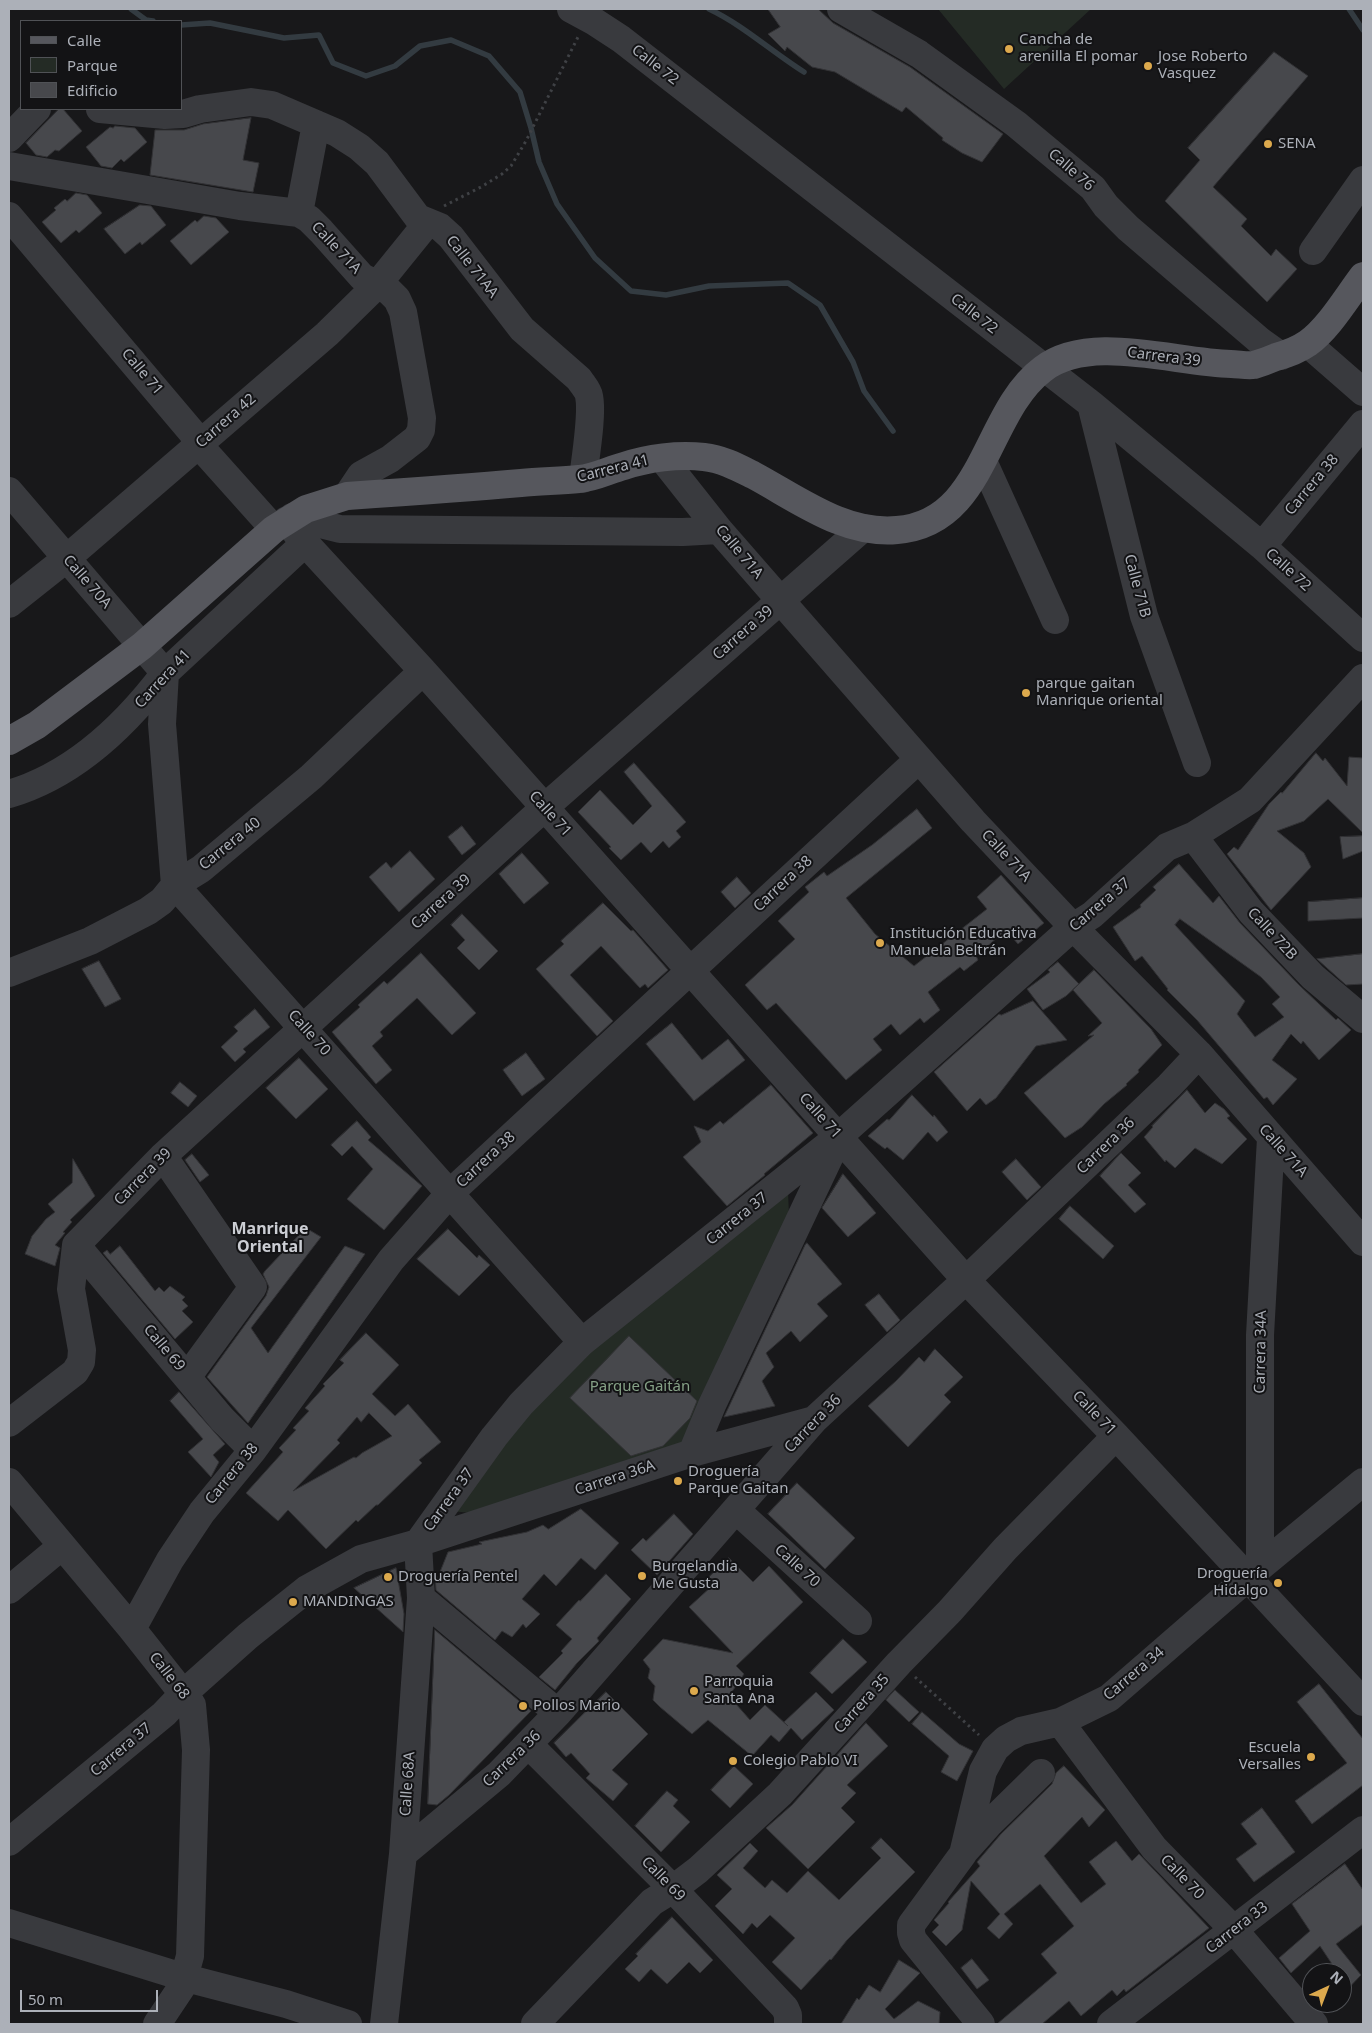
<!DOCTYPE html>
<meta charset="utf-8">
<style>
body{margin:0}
#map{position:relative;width:1372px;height:2033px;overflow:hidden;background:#18181a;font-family:"Noto Sans",sans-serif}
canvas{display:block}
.frame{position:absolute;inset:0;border:10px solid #acb0b8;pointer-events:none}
.legend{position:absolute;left:20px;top:20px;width:162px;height:90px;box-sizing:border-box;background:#131315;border:1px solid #505256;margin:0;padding:6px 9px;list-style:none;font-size:15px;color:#acb0b8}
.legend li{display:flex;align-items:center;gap:10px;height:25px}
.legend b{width:25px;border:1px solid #505256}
.north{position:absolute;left:1302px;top:1963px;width:50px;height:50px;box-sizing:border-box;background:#131315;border:1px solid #505256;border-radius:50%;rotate:43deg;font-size:14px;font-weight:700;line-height:20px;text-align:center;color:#acb0b8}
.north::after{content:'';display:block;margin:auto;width:18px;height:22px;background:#dca94d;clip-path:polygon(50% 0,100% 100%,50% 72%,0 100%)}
.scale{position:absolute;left:20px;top:1990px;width:138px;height:22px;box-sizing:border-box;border:2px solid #acb0b8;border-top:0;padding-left:6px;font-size:15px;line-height:18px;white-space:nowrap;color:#acb0b8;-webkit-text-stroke:4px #131315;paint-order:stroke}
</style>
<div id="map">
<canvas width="1372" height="2033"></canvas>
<div class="frame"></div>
<ul class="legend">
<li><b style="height:6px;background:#56575d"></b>Calle</li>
<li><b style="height:14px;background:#242b25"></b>Parque</li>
<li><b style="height:14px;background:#47484c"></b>Edificio</li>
</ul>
<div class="north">N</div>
<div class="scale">50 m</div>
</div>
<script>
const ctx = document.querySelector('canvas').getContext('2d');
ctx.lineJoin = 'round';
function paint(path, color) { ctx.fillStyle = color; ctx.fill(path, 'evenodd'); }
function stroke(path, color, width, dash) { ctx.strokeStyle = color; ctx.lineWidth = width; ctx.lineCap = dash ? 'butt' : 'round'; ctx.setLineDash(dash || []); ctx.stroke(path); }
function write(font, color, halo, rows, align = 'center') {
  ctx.font = font + ' "Noto Sans",sans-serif'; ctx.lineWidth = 4; ctx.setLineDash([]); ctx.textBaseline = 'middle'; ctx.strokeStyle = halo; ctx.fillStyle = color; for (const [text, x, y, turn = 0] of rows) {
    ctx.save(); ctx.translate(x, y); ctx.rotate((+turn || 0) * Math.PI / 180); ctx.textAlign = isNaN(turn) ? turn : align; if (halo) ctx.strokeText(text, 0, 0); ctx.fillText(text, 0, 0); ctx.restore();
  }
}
paint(new Path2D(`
 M938 9H1091L1004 89Z
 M788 1191 790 1239 692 1453 501 1516 451 1511 546 1379Z`), '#242b25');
stroke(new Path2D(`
 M131 9 146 20 153 21
 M709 9C743 25 772 52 804 72
 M1349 9 1363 30
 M181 25 210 23 284 38 319 35 333 63 366 76 395 66 420 46 451 40 489 56 520 92 531 128 539 162 557 204 595 258 631 291 666 295 709 286 788 283 820 305 853 362 864 391 893 431`), '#333b41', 5.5);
const building = new Path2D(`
 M768 9H818L833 23 910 67 1003 134 982 162 962 153 942 140 943 138 906 107 902 112 835 72 812 67 787 47 785 51 768 34 780 27Z
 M1274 52 1308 76 1213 187 1247 219 1241 226 1271 256 1276 249 1297 269 1267 302 1165 201 1200 160 1188 148Z
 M59 109H63L82 131 59 151 55 150 47 157 36 155 26 143Z
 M251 118 243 160 259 163 253 192 150 175 155 130H184L203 124Z
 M115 126 135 128 147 142 124 162 121 159 112 168 101 166 86 147 110 127 113 128Z
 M76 193 87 195 102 213 79 233 76 230 61 243 42 222 56 210 54 208 65 199 67 201Z
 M140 205 151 206 166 225 142 245 140 242 125 254 104 229Z
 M204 216 216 218 229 232 191 265 170 241 195 220 197 222Z
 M1316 753 1323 761 1325 758 1347 786 1349 757 1363 758V833L1328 799 1304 821 1277 831 1304 853 1311 867 1271 910 1227 854 1234 847 1238 850 1269 804 1281 792 1282 793Z
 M634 763 686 822 676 831 681 837 669 848 663 841 651 853 641 842 621 860 609 848 611 847 578 812 600 790 633 825 652 806 624 772Z
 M917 809 932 828 846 898 875 934 914 966 987 909 977 897 1001 875 1044 923 1018 944 1006 930 976 956 978 960 964 971 960 967 928 992 940 1010 924 1023 920 1018 900 1035 891 1024 873 1039 882 1050 846 1080 776 1003 767 1010 745 985 795 939 778 921 809 892 805 887 824 872 827 876 872 845Z
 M462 826 476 844 462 855 448 837Z
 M1363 836V851L1343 859 1340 837Z
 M410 851 435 879 399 912 369 877 386 862 391 868Z
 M522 853 549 883 524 904 499 874Z
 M1179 864 1213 903 1219 896 1240 923 1299 985 1336 1020 1338 1018 1351 1030 1319 1060 1303 1041 1301 1044 1291 1034 1272 1060 1297 1079 1273 1105 1267 1097 1264 1099 1197 1020 1167 990 1168 989 1142 956 1135 961 1113 927 1141 907 1140 905 1156 890 1153 887ZM1180 919 1261 977 1280 997 1272 1004 1284 1017 1255 1037 1237 1014 1245 1001 1175 925Z
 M737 877 751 893 735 908 721 892Z
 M1363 898V918L1308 921V902Z
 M603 903 631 931 633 930 668 970 648 988 645 984 640 988 601 946 570 975 613 1021 597 1036 536 969 564 944 561 941Z
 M462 914 498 951 479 970 457 948 465 940 451 925Z
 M421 953 476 1013 452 1035 417 998 380 1032 383 1036 372 1046 392 1070 376 1084 332 1032 360 1007 358 1005 384 981 387 984Z
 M1363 954V984L1346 985 1317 959Z
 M99 961 121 999 105 1007 82 969Z
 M1058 962 1079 984 1066 996 1043 1010 1027 989 1050 972 1048 970Z
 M1094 970 1151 1029 1162 1045 1138 1070 1139 1072 1126 1084 1127 1085 1104 1104 1082 1127 1065 1138 1024 1093 1094 1035 1088 1036 1102 1023 1073 990Z
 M1033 1001 1067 1040 1036 1046 996 1098 986 1105 980 1098 967 1111 934 1072 999 1014 1001 1015Z
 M255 1009 270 1027 243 1049 246 1052 235 1062 221 1047 238 1031 234 1027Z
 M672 1023 702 1060 728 1039 745 1060 694 1101 646 1044Z
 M526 1053 545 1079 522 1096 503 1070Z
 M299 1058 328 1089 296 1119 266 1088Z
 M180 1082 197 1096 188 1107 171 1093Z
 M771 1085 813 1133 764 1174 765 1175 727 1206 683 1157 701 1142 694 1126 708 1131 720 1121 723 1124Z
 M1187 1090 1205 1113 1215 1103 1224 1109 1230 1116 1227 1118 1247 1139 1222 1164 1195 1148 1175 1168 1166 1160 1165 1162 1144 1137 1153 1127 1152 1126Z
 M912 1095 933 1117 934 1115 948 1132 937 1142 928 1132 903 1160 887 1147 885 1149 868 1136 887 1119 889 1120Z
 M357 1121 371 1137 368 1140 422 1186 384 1230 347 1199 373 1169 352 1146 342 1156 331 1145Z
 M1121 1153 1141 1173 1128 1185 1146 1204 1135 1213 1100 1176Z
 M192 1154 209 1175 200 1182 185 1160Z
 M73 1159 95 1196 70 1220 72 1222 63 1232 65 1233 55 1245 60 1248 55 1266 25 1254 32 1236 46 1219 55 1212 48 1204 72 1183Z
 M1016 1159 1041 1187 1027 1200 1002 1172Z
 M843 1174 876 1213 848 1237 822 1208Z
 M1070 1206 1114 1246 1103 1259 1059 1219Z
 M306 1228 321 1237 251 1328 268 1353 345 1246 365 1254 248 1423 207 1377 266 1296 269 1287 263 1274 265 1271Z
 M448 1229 477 1258 479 1255 490 1265 459 1296 417 1259Z
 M807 1243 842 1284 817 1304 828 1316 800 1342 791 1331 766 1353 774 1367 762 1381 775 1406 724 1417 805 1245Z
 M120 1246 155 1291 159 1287 164 1292 170 1286 185 1297 182 1300 188 1306 182 1311 193 1322 175 1339 103 1253 107 1250 110 1254Z
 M879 1294 900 1320 887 1332 865 1305Z
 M366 1333 399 1365 372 1394 395 1416 408 1404 441 1442 419 1460 422 1463 378 1505H376L358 1522 356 1520 326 1549 288 1510 278 1521 246 1493 283 1452 279 1448 296 1430 293 1428 309 1411 305 1408 325 1386 323 1384 344 1363 340 1360ZM369 1413 392 1436 362 1453 356 1458 354 1457 293 1491 340 1443 337 1440 357 1417 361 1422Z
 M629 1336 697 1401 690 1418 663 1446 631 1456 570 1398Z
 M935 1349 963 1377 944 1395 951 1402 908 1447 868 1406 896 1381 919 1357 924 1362Z
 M179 1392 225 1444 213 1455 219 1462 211 1477 188 1452 203 1439 170 1401Z
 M797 1483 855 1538 825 1569 768 1514Z
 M581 1509 619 1543 595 1570 581 1558 556 1586 544 1574 522 1599 540 1614 526 1628 523 1624 512 1637 502 1631 495 1640 436 1590 435 1575 438 1577 448 1552 482 1544 479 1542 527 1532 543 1525 548 1529Z
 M674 1514 693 1534 657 1575 631 1550 643 1538 646 1541Z
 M729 1558 753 1582 769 1566 803 1602 736 1666 744 1674 729 1696 750 1720 765 1705 788 1726 784 1722 816 1692 834 1710 802 1740 791 1728 779 1742 771 1735 752 1756 708 1720 692 1734 660 1707 653 1700 655 1686 648 1678 650 1669 643 1660 663 1639 733 1653 689 1607 712 1586 706 1580Z
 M396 1568 404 1614 403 1632 354 1588Z
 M606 1574 631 1599 597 1638 599 1641 577 1663 555 1690 539 1677 563 1653 561 1651 572 1639 556 1625 579 1600 580 1601Z
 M435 1630 531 1711 449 1795 437 1805 428 1804Z
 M843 1639 867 1662 832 1694 810 1673Z
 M1319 1684 1363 1739V1785L1312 1824 1295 1801 1347 1763 1297 1702Z
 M895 1690 919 1712 909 1722 886 1700Z
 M606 1692 648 1734 612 1770 628 1784 613 1801 586 1778 590 1774 571 1753 566 1757 554 1743Z
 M922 1712 959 1744 973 1751 957 1781 941 1772 949 1756 912 1724Z
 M866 1723 888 1746 847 1785 856 1793 841 1808 855 1822 808 1869 766 1828 792 1805Z
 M734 1766 753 1784 730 1808 711 1790Z
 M1064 1766 1105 1810 1089 1827 1082 1817 1044 1856 1081 1903 1106 1884 1089 1862 1116 1841 1132 1861 1139 1854 1209 1928 1126 1992 1124 1989 1117 1996 1112 1990 1081 2016 1069 2001 1042 2024H997L1057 1973 1041 1954 1074 1926 1040 1884 1004 1914 1013 1924 999 1939 987 1928 1000 1914 971 1881 962 1930 946 1946 932 1932 939 1925 934 1920 949 1903 948 1902 980 1866 977 1862 1001 1834 1052 1784 1056 1773Z
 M667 1791 678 1800 673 1806 690 1822 661 1852 635 1826Z
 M1262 1808 1295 1852 1254 1882 1236 1859 1257 1844 1241 1824Z
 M881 1838 915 1872 847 1940 831 1960 830 1959 801 1990 772 1962 795 1938 770 1915 757 1928 752 1923 743 1934 715 1906 732 1889 717 1875 750 1843 758 1851 743 1868 765 1888 772 1880 787 1893 808 1871 839 1900 881 1858 871 1848Z
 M1345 1864 1363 1890V1924L1336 1944 1361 1975 1342 1995V1973H1338L1320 1946 1291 1973 1279 1958 1310 1931 1292 1904Z
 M672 1917 713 1960 700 1973 689 1962 667 1984 651 1969 639 1982 625 1969 638 1956 636 1954Z
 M972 1959 989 1980 977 1989 961 1968Z
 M899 1960 920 1973 885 2009 894 2019 918 2001 940 2012 939 2024H841L857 1998 859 2000 869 1985 880 1992Z`);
paint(building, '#47484c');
stroke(building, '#323235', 1);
stroke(new Path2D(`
 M444 206 481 187 502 174 511 166 526 141 578 37
 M915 1677 979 1735`), '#3f4145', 3, [2.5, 4]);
stroke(new Path2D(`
 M571 9 595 22 621 39 1091 404 1262 546 1363 638
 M841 9 919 54 1016 124 1093 188 1106 206 1128 228 1260 341 1281 356
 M100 109 165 115 183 114 200 109 251 102 272 105 337 133 359 147 377 163 418 218 440 227 451 237 522 329 579 379C582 384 588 390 589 396 593 414 585 459 583 479
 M9 138 37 109
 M9 166 240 206 299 213 309 219 321 231 362 277 389 291 397 299 403 312 422 418 421 430 417 438 390 459 361 475 347 496
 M299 213 316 124
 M9 216 201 443 206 453 274 529
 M1313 251 1363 180
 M1308 344 1363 392
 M1091 404 1144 616 1197 763
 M662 458 719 530 973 821 1073 927 1199 1054 1363 1242
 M983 461 1055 620
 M9 491 165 673
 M292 517 340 529 683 532 719 530
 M287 520 297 534 423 671 966 1280 1116 1436 1363 1702
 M1262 546 1363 424
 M9 604 67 558 327 334 377 285 428 222
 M165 673 162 724 175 885 582 1342
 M9 794C74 775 125 726 165 673L305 543
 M1193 836 1251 912 1313 977 1363 1019
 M9 973 90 941 148 911 162 901 175 885 201 869 311 777 423 671
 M163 1156 253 1287 188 1376
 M76 1245 222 1419 253 1450
 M9 1423 75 1372 81 1362 82 1350 71 1289 76 1245 163 1156 544 808 863 528
 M692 1453 712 1405 836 1143
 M9 1482 132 1629 192 1705 196 1750 190 1956 181 1988 157 2024
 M736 1510 858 1621
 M418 1543 494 1437 521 1404 582 1342 838 1137 1073 927 1092 915 1167 847 1193 836 1250 800 1363 678
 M1260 1567V1335L1271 1138
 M9 1590 62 1546
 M421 1598 558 1713
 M132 1629 170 1560 202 1512 253 1450 391 1260 450 1193 919 759
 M1060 1722 1154 1848 1234 1930 1314 2024
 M528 1744 673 1889 785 2008 788 2015V2024
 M9 1842 164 1714 184 1693 248 1636 307 1589 361 1559 418 1543 692 1453 814 1420
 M965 1851 990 1823 1041 1773
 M403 1854 499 1774 558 1713 814 1420 966 1280 1169 1086 1199 1054
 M9 1923 186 1978 286 2004 348 2024
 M384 2024 403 1854 421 1598 418 1543
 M535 2024 652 1902 673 1889 698 1870 780 1794 899 1663 950 1611 1005 1549 1116 1436
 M981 2024 913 1940 911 1933V1925L963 1854 983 1771 995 1749 1006 1739 1021 1731 1060 1722 1109 1698 1260 1567 1363 1482
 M1111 2024 1363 1830`), '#393a3e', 28);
stroke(new Path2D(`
 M9 741 37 725 142 646 274 529 306 509 347 496C405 492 463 488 521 483 540 481 560 481 579 479 594 478 609 470 624 466 648 458 678 454 704 457 722 459 737 467 753 475 798 499 844 535 897 530 986 523 984 413 1043 369 1090 333 1176 363 1231 364 1238 364 1247 366 1254 365 1261 363 1269 360 1276 357 1287 354 1298 350 1308 343 1329 328 1347 297 1363 276`), '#56575d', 28);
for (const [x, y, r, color] of [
 [1009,49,5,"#dca94d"],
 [1148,66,5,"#dca94d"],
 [1268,144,5,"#dca94d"],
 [1026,693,5,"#dca94d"],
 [880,943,5,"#dca94d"],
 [678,1481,5,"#dca94d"],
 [642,1576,5,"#dca94d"],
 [388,1577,5,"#dca94d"],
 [1278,1583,5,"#dca94d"],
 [293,1602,5,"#dca94d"],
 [694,1691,5,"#dca94d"],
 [523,1706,5,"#dca94d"],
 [1311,1757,5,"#dca94d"],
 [733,1761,5,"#dca94d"]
]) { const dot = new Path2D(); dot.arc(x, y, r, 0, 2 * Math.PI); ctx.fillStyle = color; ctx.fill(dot); stroke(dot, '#131315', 2); }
write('15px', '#acb0b8', '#131315', [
 ["Cancha de",1019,40],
 ["arenilla El pomar",1019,57],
 ["Jose Roberto",1158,57],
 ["Vasquez",1158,74],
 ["SENA",1278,144],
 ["parque gaitan",1036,684],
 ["Manrique oriental",1036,701],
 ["Institución Educativa",890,934],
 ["Manuela Beltrán",890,951],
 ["Droguería",688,1472],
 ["Parque Gaitan",688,1489],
 ["Burgelandia",652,1567],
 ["Me Gusta",652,1584],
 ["Droguería",1268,1574,"right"],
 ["Hidalgo",1268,1591,"right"],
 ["Droguería Pentel",398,1577],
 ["MANDINGAS",303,1602],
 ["Parroquia",704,1682],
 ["Santa Ana",704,1699],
 ["Pollos Mario",533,1706],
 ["Escuela",1301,1748,"right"],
 ["Versalles",1301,1765,"right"],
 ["Colegio Pablo VI",743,1761]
], 'left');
write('15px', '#acb0b8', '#131315', [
 ["Calle 72",655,65,38],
 ["Calle 76",1071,170,41],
 ["Calle 71A",336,248,47],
 ["Calle 71AA",472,267,52],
 ["Calle 72",974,314,38],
 ["Carrera 39",1164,357,7],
 ["Calle 71",142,372,50],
 ["Carrera 42",226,421,-41],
 ["Carrera 41",613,469,-14],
 ["Carrera 38",1312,485,-50],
 ["Calle 71A",739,552,50],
 ["Calle 72",1288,570,42],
 ["Calle 70A",87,582,49],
 ["Calle 71B",1137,586,75],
 ["Carrera 39",743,633,-41],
 ["Carrera 41",163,679,-47],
 ["Calle 71",550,814,48],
 ["Carrera 40",230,844,-39],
 ["Calle 71A",1006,856,47],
 ["Carrera 38",783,884,-43],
 ["Carrera 39",441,902,-42],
 ["Carrera 37",1100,905,-40],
 ["Calle 72B",1272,934,47],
 ["Calle 70",309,1033,48],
 ["Calle 71",820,1116,48],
 ["Carrera 36",1106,1146,-44],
 ["Calle 71A",1283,1151,48],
 ["Carrera 38",486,1160,-43],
 ["Carrera 39",143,1177,-45],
 ["Carrera 37",737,1219,-39],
 ["Calle 69",164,1348,50],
 ["Carrera 34A",1261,1352,-89],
 ["Calle 71",1094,1413,46],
 ["Carrera 36",813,1424,-46],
 ["Carrera 38",232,1474,-51],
 ["Carrera 36A",615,1478,-18],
 ["Carrera 37",449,1500,-54],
 ["Calle 70",797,1566,42],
 ["Carrera 34",1134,1674,-40],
 ["Calle 68",169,1676,52],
 ["Carrera 35",862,1704,-48],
 ["Carrera 37",121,1750,-40],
 ["Carrera 36",512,1759,-44],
 ["Calle 68A",408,1784,-86],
 ["Calle 70",1182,1877,46],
 ["Calle 69",663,1879,46],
 ["Carrera 33",1237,1928,-38]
]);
write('15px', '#85a086', '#131315', [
 ["Parque Gaitán",640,1387]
]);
write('bold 16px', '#ccced4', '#131315', [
 ["Manrique",270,1229],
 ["Oriental",270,1247]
]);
</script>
